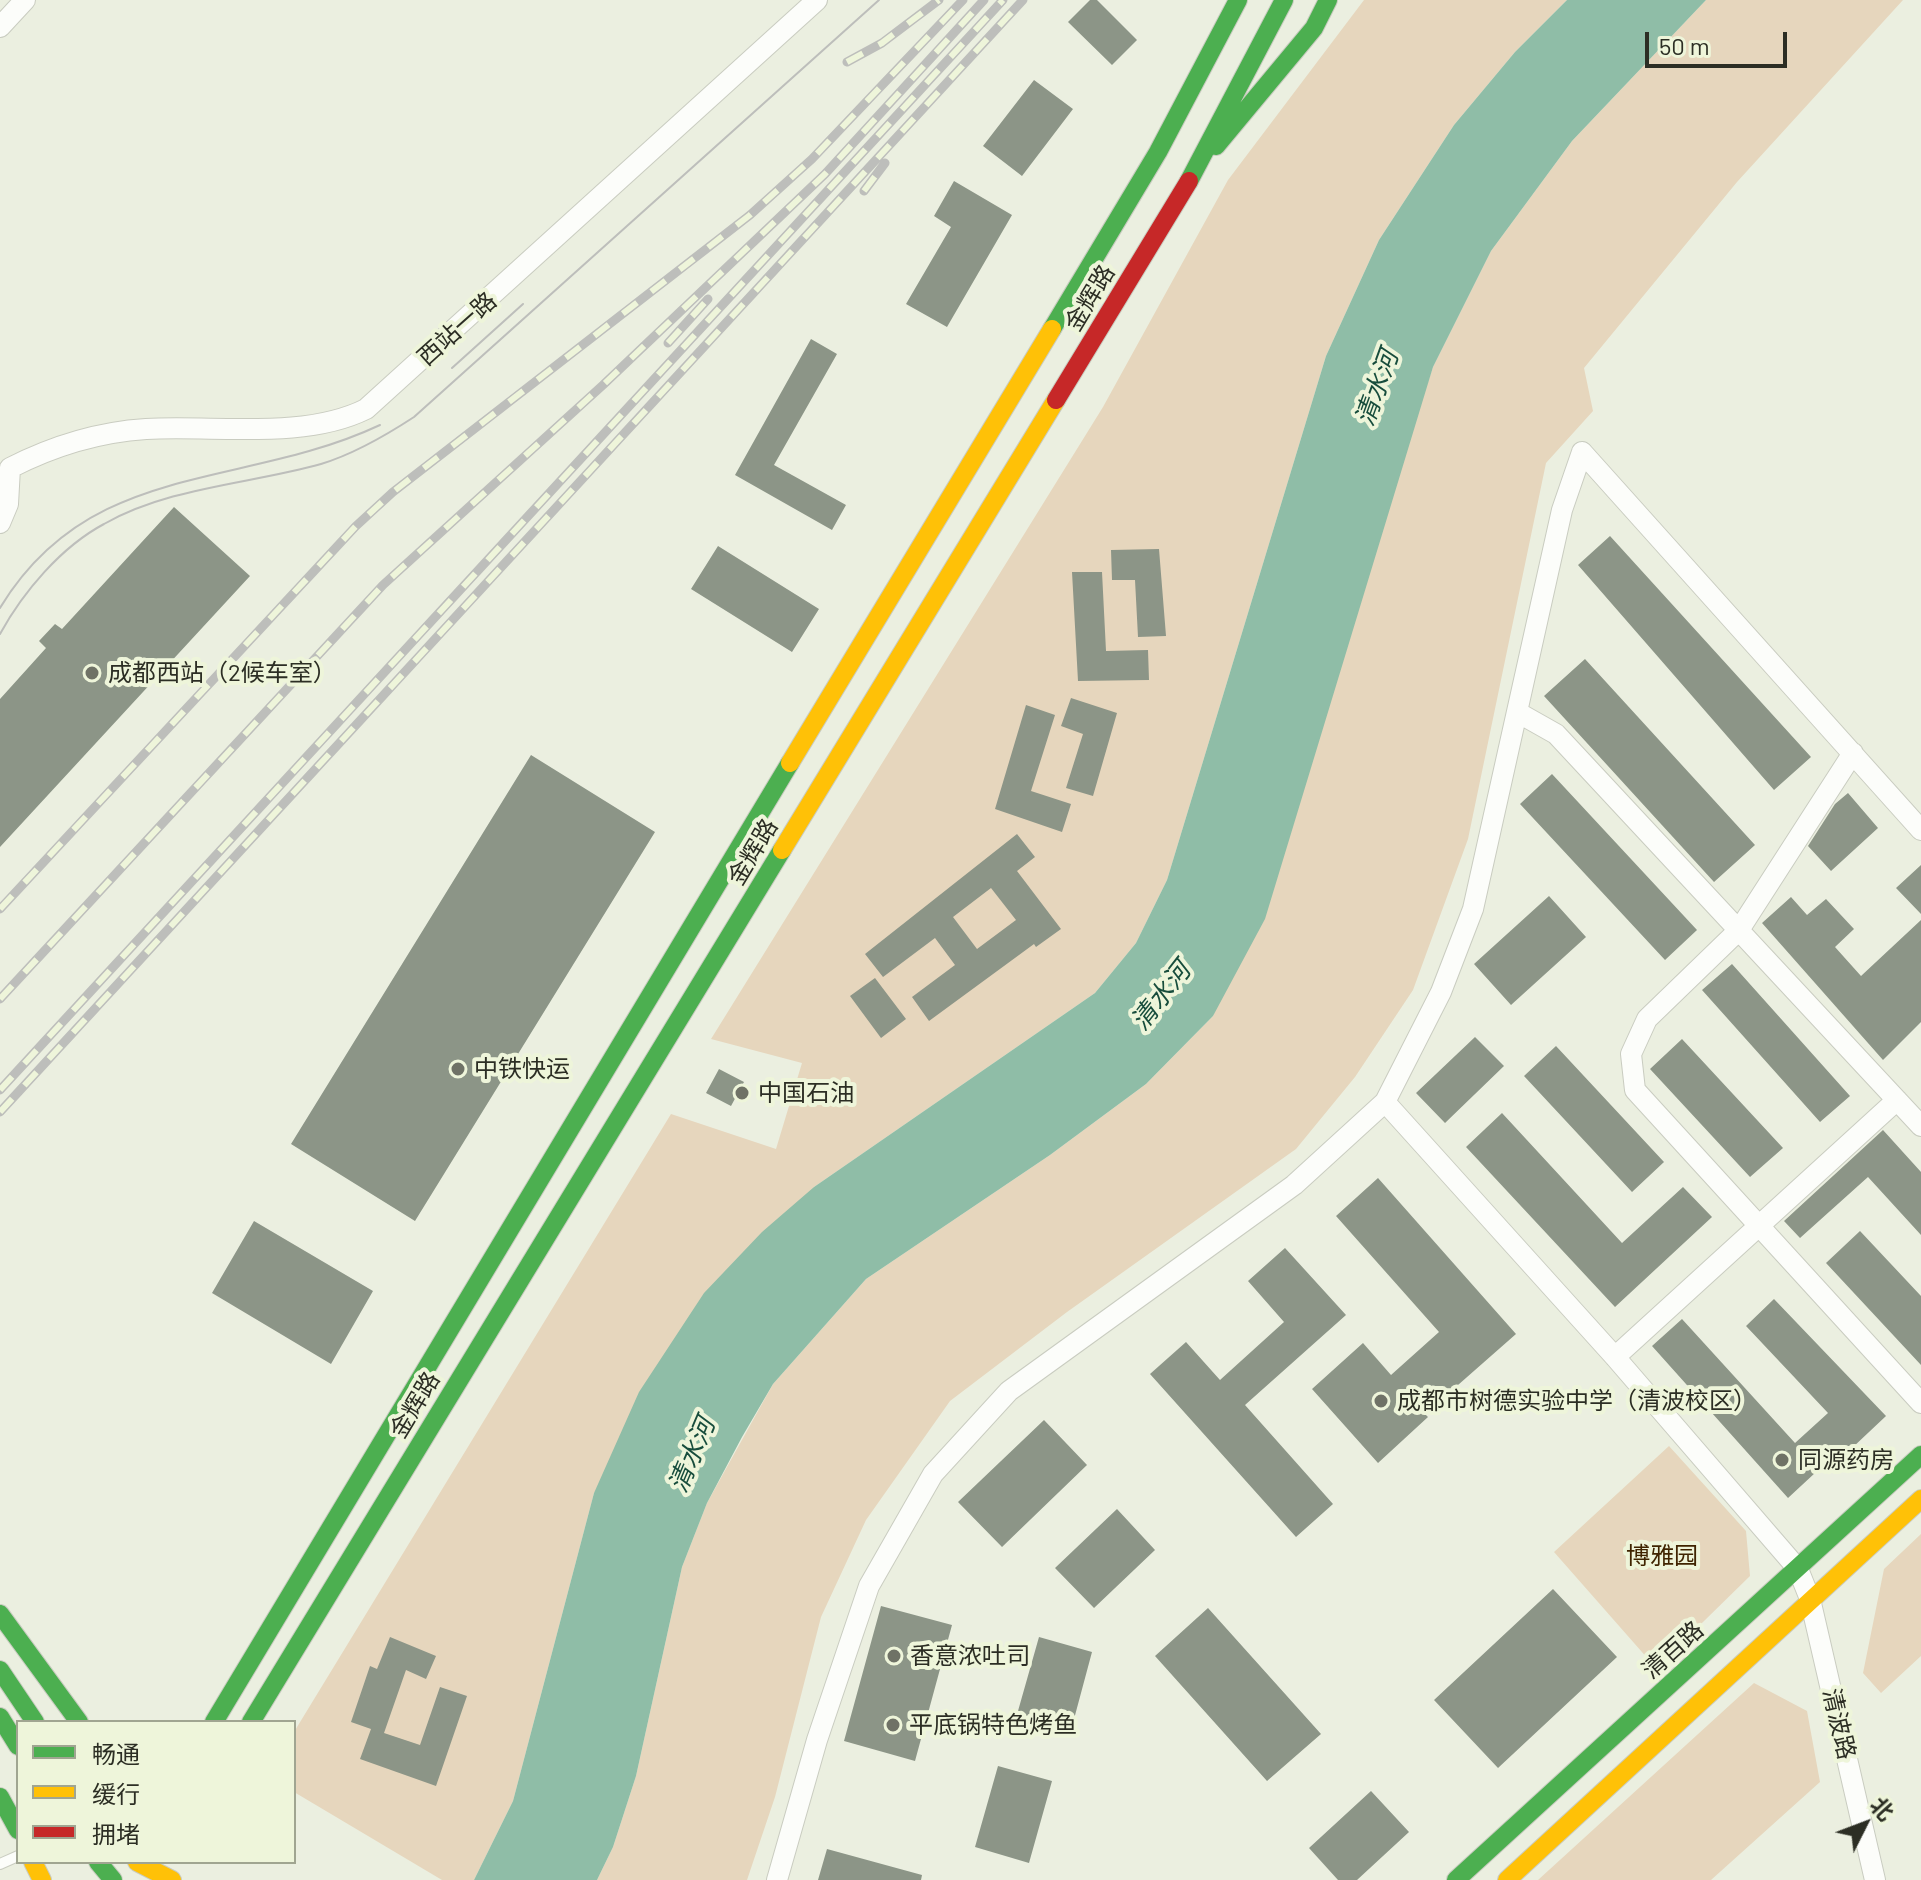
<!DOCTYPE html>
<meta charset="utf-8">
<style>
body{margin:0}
#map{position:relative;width:1921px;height:1880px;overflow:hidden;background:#ebefe0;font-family:Barlow,"Noto Sans SC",sans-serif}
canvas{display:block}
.legend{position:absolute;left:16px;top:1720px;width:280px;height:144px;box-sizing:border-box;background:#eef5da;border:2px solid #a0a591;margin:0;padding:10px 14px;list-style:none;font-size:24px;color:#2c2e24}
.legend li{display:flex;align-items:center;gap:16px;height:40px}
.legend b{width:40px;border:2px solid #a0a591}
.north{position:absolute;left:1825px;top:1784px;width:80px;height:80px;-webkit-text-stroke:6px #eef5da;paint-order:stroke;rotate:48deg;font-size:22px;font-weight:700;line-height:32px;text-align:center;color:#2c2e24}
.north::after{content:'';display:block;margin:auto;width:28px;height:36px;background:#2c2e24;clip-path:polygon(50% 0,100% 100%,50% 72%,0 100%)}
.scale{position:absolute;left:1645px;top:32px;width:142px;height:36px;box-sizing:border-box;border:4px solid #2c2e24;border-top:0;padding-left:10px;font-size:24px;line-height:28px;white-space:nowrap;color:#2c2e24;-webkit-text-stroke:6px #eef5da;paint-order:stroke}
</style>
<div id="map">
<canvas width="1921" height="1880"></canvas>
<ul class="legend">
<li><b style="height:10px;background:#4caf50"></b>畅通</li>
<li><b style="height:10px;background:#ffc107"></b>缓行</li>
<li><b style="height:10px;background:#c62828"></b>拥堵</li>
</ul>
<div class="north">北</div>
<div class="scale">50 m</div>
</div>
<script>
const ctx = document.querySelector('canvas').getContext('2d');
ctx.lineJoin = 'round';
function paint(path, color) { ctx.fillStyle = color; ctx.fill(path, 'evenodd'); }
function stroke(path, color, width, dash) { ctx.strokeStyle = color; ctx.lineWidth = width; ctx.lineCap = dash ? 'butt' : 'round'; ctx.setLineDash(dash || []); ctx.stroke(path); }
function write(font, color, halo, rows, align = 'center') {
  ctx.font = font + ' Barlow,"Noto Sans SC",sans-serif'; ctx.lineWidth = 8; ctx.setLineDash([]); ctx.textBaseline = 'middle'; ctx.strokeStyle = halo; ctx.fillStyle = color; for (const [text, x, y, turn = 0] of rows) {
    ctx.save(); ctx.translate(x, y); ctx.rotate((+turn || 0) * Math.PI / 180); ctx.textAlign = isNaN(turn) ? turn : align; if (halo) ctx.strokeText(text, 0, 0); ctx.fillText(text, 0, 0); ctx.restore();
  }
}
paint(new Path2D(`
 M1364 0H1567L1515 52 1454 125 1379 240 1326 356 1167 880 1136 943 1095 993 814 1187 594 1493 513 1801 474 1880H442L294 1792V1732L671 1114 776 1149 802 1063 711 1039 1103 407 1228 180Z
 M1706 0H1903L1737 182 1584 368 1593 411 1546 463 1468 839 1413 990 1355 1077 1296 1149 1067 1312 950 1401 866 1520 821 1617 775 1797 747 1880H597L613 1847 636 1776 682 1567 707 1503 773 1384 866 1279 1050 1155 1146 1084 1213 1016 1433 367 1491 251 1572 141Z
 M1669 1446 1746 1531 1750 1576 1656 1668 1554 1552Z
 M1921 1534V1656L1881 1693 1863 1673 1884 1569Z
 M1754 1683 1807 1711 1820 1782 1711 1880H1538Z`), '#e6d6bd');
paint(new Path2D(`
 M1567 0H1706L1572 141 1491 251 1433 367 1265 919 1213 1016 1146 1084 1050 1155 866 1279 773 1384 742 1437 707 1503 682 1567 636 1776 613 1847 597 1880H474L513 1801 594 1493 639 1392 704 1293 762 1232 814 1187 1095 993 1136 943 1167 880 1326 356 1379 240 1454 125 1515 52Z`), '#8fbda7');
paint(new Path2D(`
 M1090 0H1097L1137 40 1112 65 1068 22Z
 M1034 80 1073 109 1022 176 983 146Z
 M954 181 1012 215 947 327 906 304 951 227 934 216Z
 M811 339 837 354 774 465 846 505 832 530 735 475Z
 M174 507 250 576 0 847V699L46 648 39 641 55 624 62 629Z
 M1610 536 1811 757 1774 790 1578 565Z
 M718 546 819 609 792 652 691 589Z
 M1159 549 1166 636 1138 637 1135 580H1112L1111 550Z
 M1072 572H1102L1106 651 1148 650 1149 680 1078 681Z
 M1585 659 1755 845 1714 882 1544 696Z
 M1071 698 1117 713 1093 796 1066 788 1083 734 1061 726Z
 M1026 705 1055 715 1031 791 1071 804 1062 832 995 809Z
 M531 755 655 832 415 1221 291 1144Z
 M1552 774 1697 930 1665 960 1520 804Z
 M1848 793 1878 828 1831 871 1808 846 1835 804Z
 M1017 834 1035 857 1017 871 1061 929 1036 947 1034 944 929 1021 912 997 955 965 935 938 883 977 865 954ZM991 888 1016 920 977 949 953 917Z
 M1921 865V914L1896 888Z
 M1549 896 1586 937 1511 1005 1474 964Z
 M1791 897 1807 915 1826 899 1854 929 1835 947 1861 976 1921 920V1022L1883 1060 1762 923Z
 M1732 964 1850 1096 1820 1122 1702 990Z
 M875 978 906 1019 881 1038 850 996Z
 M1475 1037 1504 1066 1445 1123 1416 1093Z
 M1682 1039 1783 1148 1750 1177 1650 1069Z
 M1556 1046 1664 1162 1632 1192 1524 1076Z
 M719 1069 744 1082 731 1106 706 1093Z
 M1502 1113 1622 1243 1683 1187 1712 1217 1615 1307 1466 1147Z
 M1883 1130 1921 1172V1235L1868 1177 1800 1238 1784 1221Z
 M1378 1178 1516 1334 1425 1414 1428 1417 1378 1463 1312 1389 1363 1343 1391 1375 1439 1332 1336 1216Z
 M254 1221 373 1291 331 1364 212 1293Z
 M1860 1231 1921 1296V1365L1826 1263Z
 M1285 1248 1346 1315 1245 1405 1333 1504 1296 1537 1150 1374 1186 1342 1220 1380 1284 1322 1248 1281Z
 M1774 1299 1886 1416 1834 1465 1829 1460 1788 1498 1652 1346 1682 1319 1795 1443 1828 1413 1746 1326Z
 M1044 1420 1087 1465 1002 1547 958 1502Z
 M1117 1509 1155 1550 1094 1608 1055 1568Z
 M1553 1589 1617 1657 1498 1768 1434 1700Z
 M881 1606 952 1625 915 1761 844 1741Z
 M1208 1608 1321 1734 1267 1781 1155 1656Z
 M390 1637 436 1656 426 1679 406 1670 384 1733 420 1745 440 1687 467 1696 436 1786 360 1759 371 1729 351 1722 370 1666 377 1669Z
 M1039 1637 1092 1652 1070 1734 1016 1718Z
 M998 1766 1052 1781 1029 1863 975 1847Z
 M1371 1791 1409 1832 1357 1880H1338L1309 1848Z
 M827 1849 922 1875 921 1880H818Z`), '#8c9587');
const lane = new Path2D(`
 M0 1864 18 1856`);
const street = new Path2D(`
 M0 27 25 0
 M1582 452 1921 830
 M10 468C51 447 99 432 146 429 215 425 304 440 366 409L817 0
 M0 523 8 504 10 468
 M1517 712 1556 734 1921 1126
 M1853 753 1739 930 1647 1019 1631 1054 1635 1090 1921 1403
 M1385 1102 1615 1357 1798 1569 1810 1599 1875 1880
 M1615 1357 1897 1100
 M777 1880 817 1740 869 1586 933 1474 1009 1391 1294 1185 1385 1102 1441 992 1473 909 1562 510 1582 452`);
const fast = new Path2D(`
 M1216 146 1314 28 1328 0
 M1189 181 1284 0
 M1052 329 1158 152 1238 0
 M0 1614 79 1722
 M0 1670 35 1722
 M0 1717 18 1746
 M214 1722 790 763
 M251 1722 782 850
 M0 1797 18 1830
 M98 1862 113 1880
 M1456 1880 1921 1455`);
const slow = new Path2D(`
 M790 763 1052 329
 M782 850 1056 400
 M33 1862 42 1880
 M137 1862 172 1880
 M1507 1880 1921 1499`);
const jam = new Path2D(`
 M1056 400 1189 181`);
stroke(lane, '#c9ccc0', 12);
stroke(street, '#c9ccc0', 22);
stroke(fast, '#c9ccc0', 20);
stroke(slow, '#c9ccc0', 20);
stroke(jam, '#c9ccc0', 20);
stroke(lane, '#fcfdfa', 10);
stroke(street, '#fcfdfa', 20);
stroke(fast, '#4caf50', 18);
stroke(slow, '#ffc107', 18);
stroke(jam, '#c62828', 18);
stroke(new Path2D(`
 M452 368 523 304
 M0 608C90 459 242 490 380 425
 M0 634C23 592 61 547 104 524 169 487 250 484 321 464 354 454 385 436 414 417L879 0`), '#bdbebb', 2);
const rail = new Path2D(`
 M847 62 882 43 939 0
 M864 191 885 163
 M668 343 708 299
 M0 909 356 526 393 492 750 215 812 159 963 0
 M0 999 383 585 603 385 825 174 984 0
 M0 1090 1003 0
 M0 1112 1023 0`);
stroke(rail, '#bdbebb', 9);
stroke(rail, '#eef5da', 6, [18]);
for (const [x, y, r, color] of [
 [92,673,8,"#6f7266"],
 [458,1069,8,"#6f7266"],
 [742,1093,8,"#6f7266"],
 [1381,1401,8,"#6f7266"],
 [1782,1460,8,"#6f7266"],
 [894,1656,8,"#6f7266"],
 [893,1725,8,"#6f7266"]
]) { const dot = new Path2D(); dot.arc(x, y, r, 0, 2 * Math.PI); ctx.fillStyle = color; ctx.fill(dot); stroke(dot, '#eef5da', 3); }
write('24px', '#2c2e24', '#eef5da', [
 ["金辉路",1090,298,-59],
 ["西站一路",457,329,-42],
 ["金辉路",753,852,-59],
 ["金辉路",415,1405,-59],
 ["清百路",1673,1650,-42],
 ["清波路",1839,1724,77]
]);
write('24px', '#2c2e24', '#eef5da', [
 ["成都西站（2候车室）",108,673],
 ["中铁快运",474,1069],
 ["中国石油",758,1093],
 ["成都市树德实验中学（清波校区）",1397,1401],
 ["同源药房",1798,1460],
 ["香意浓吐司",910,1656],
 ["平底锅特色烤鱼",909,1725]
], 'left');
write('24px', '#3f2400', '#eef5da', [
 ["博雅园",1662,1556]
]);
write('italic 26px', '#174d3c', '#eef5da', [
 ["清水河",1377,388,-70],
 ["清水河",1161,996,-52],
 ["清水河",692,1455,-67]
]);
</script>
